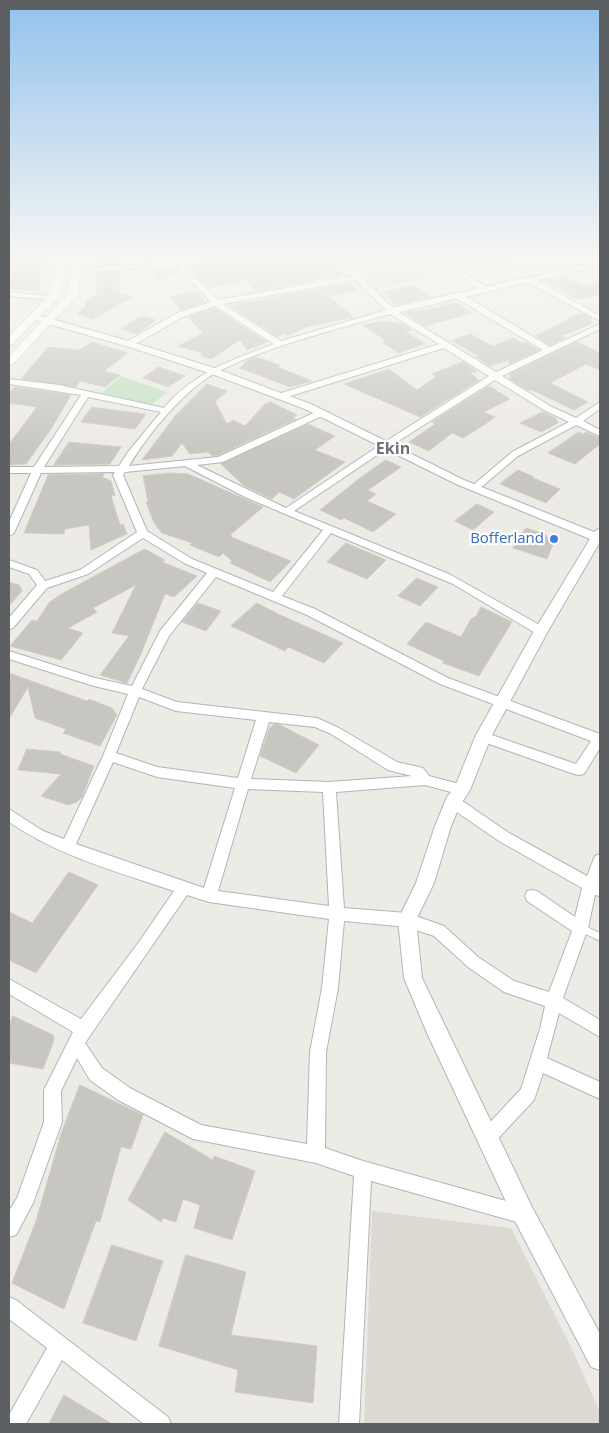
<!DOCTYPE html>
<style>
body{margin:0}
#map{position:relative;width:609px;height:1433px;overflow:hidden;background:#edebe5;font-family:"Open Sans",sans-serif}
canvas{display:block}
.frame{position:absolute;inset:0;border:10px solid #5d6063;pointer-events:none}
</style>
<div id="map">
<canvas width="609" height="1433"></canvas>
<div class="frame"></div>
</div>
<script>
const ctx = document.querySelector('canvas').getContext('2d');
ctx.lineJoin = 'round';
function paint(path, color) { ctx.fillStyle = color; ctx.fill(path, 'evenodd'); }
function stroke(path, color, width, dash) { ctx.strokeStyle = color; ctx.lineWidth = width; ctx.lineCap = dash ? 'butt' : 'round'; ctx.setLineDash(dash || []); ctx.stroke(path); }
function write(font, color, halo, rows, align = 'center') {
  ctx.font = font + ' "Open Sans",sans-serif'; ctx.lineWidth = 4.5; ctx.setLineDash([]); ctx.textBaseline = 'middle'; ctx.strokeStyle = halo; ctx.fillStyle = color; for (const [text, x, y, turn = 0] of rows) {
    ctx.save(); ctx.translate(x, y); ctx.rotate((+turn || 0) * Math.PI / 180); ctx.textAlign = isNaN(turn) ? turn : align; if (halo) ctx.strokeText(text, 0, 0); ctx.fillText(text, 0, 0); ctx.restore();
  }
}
paint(new Path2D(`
 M346 257H426L448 273 377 289Z
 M440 257H535L464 272Z
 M372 1211 511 1228 572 1349 600 1412V1424H364Z`), '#dddad3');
paint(new Path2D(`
 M380 257H413L427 266 384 276 367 262 382 259Z
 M121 376 167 392 150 406 101 393Z`), '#c5e1c4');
const building = new Path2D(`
 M9 257H43L39 291 9 289Z
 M98 257H118L119 264 97 266Z
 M311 257H327L343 275 256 291 246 280 209 288 198 278 192 266Z
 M451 257H502V261L469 269Z
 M175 268 178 271 158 283 154 269Z
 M119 272V293L133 297 93 319 77 314 85 307 87 301 97 294V273Z
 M566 277 585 286 600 281V294L579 300 545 281Z
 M350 283 357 290 328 296 353 317 304 328 287 336 284 334 278 337 230 306Z
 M415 285 432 297 395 305 383 292Z
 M196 291 205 302 181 310 170 297Z
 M457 303 472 313 425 326 406 313Z
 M212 309H216L267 342 247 350 240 340 211 359 201 356 202 353 178 346 203 333 188 317Z
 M580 313 591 318V324L562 336 566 338 550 345 536 336Z
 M141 316 156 320 137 334 121 329Z
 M383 321 404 324 412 330 405 331 425 344 399 353 382 342 386 341 363 325Z
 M470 334 493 346 513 338 523 343 526 342 539 350 509 364V360L490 366 476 357 479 356 452 341Z
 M92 342 128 353 104 371 120 375 105 387 80 381 76 387 21 379 48 347 79 350Z
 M577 342 600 353V370L586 364 550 383 588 402 574 410 532 390H527L510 379V374Z
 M255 357 280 365 278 367 312 381 290 387 240 368 247 361Z
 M463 362 477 371 470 373 479 380 420 417 344 384 389 369 417 390 436 377 432 374Z
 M159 367 185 376 168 387 143 378Z
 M207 384 227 391 215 402 227 424 233 420 245 426 265 404 271 402 297 415 292 418 296 419 218 455 212 456 208 452 190 454 182 443 172 456 142 460 175 416Z
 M489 386 510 399 484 412 495 417 484 425 463 438 452 433 429 451 409 442 435 424 432 422Z
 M15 387 71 395 51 429 26 464 9 465V444L37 407 9 403V393Z
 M92 407 121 411 146 414 135 429 81 422Z
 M543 412 556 418 558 423 541 432 520 423Z
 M308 424 335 436 315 450 345 462 294 499 279 492 272 499 243 485 221 464Z
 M579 432 583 434 586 432 600 438V444L575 464 548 453Z
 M69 442 121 447 110 464 54 465Z
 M386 460 401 467 368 490 376 494 367 501 396 514 373 532 344 518 341 520 320 510 360 478Z
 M518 470 534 477 533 478 560 489 546 503 500 484Z
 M170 473 188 474 263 507 230 535 232 536 231 537 291 561 270 582 230 563 232 561 223 553 219 557 190 545 192 543 162 533 154 523 146 502H148L143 476Z
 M104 474 102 477 111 481 115 495 111 496 120 525 123 524 127 534 91 550 89 525 65 529 64 534 24 533 48 475Z
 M477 504 494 512 473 530 455 521Z
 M526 528 545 534 553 544 547 559 513 548Z
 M346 543 386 560 367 579 327 562Z
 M145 549 165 560 162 562 197 576 174 597 165 594 140 656 127 683 100 675 129 636 112 633 136 585 93 608 97 612 68 628 83 633 61 660 10 646 32 620 37 621 49 603 58 596Z
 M417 578 438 587 420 606 398 596Z
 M9 582 19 585 22 591 9 606Z
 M198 603 221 611 206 631 182 622Z
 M257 603 278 614 343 643 324 663 288 647 285 651 231 626Z
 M481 607 512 622 479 676 443 663 444 661 407 644 426 622 461 637 471 619 476 616Z
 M9 673 87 701 89 699 112 708 117 715 100 746 63 733 66 729 35 718 28 687 9 719Z
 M274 724 280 725 319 745 296 773 260 756 269 729Z
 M27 749 60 752V754L94 766 82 797 77 802 68 805 41 796 61 774 18 770Z
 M69 872 98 885 36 973 9 960V912L32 923Z
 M13 1016 53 1035 54 1040 43 1069 9 1063V1026Z
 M80 1085 143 1115 131 1149 121 1147 100 1222 96 1221 64 1309 12 1283 36 1221 61 1134Z
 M165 1132 213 1160 214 1156 255 1171 232 1240 194 1228 200 1205 183 1199 176 1222 163 1218 161 1222 128 1200Z
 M112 1245 163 1261 136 1341 83 1323Z
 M186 1255 246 1272 231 1335 317 1346 313 1403 235 1392 238 1370 159 1346Z
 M64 1395 112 1424H49Z`);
paint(building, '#c8c6c1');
stroke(building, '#d1cdc4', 1);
const service = new Path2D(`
 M581 928 600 937`);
const minor = new Path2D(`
 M173 257H177L180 261 264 257 261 259 183 265 218 300 352 276 334 257H341L394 309 496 372 543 350 456 298V294H462L550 347 600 324V329L502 376 550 406 576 418 600 402V409L583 421 600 430V436L576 425 518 456 478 490H472V486L512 452 569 422 544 410 495 380 389 447 294 511 449 574 545 628 547 631 545 634H537L453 584 331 533 282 596 315 609 448 678 600 734V748L584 774 579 775 574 774 478 740 477 737 478 734 483 732 576 764 591 741 440 684 307 615 216 577 169 636 142 689 177 702 317 718 339 728 397 762 423 768 429 776 467 786 469 790 467 794 462 795 425 785 336 792 344 908 407 913 444 926 478 957 514 981 549 992 572 931 527 901 525 896 527 891 532 890 537 891 575 917 582 888 499 841 448 806 446 802 448 798 453 797 458 798 509 833 587 876 595 856 600 854V896L595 895 588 928 563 998 600 1020V1037L559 1013 547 1058 600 1082V1099L543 1073 534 1100 493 1144 487 1147 481 1144 478 1138 481 1132 521 1089 540 1029 545 1006 504 992 468 967 434 936 407 927 344 921 338 988 326 1052 325 1148 363 1161 524 1206 531 1208 533 1215 531 1222 524 1224 371 1181 359 1424H339L354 1176 316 1163 193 1139 118 1100 90 1080 77 1058 61 1091 62 1122 33 1203 16 1235 9 1237V1211L17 1198 44 1122V1090L73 1032 9 994V979L81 1019 139 942 174 891C118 872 58 856 9 822V809L43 831 64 839 103 756 128 694 94 686 9 659V651L95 678 132 686 160 631 207 573 184 563 143 538 88 574 47 588 13 628 9 629V618L37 585 29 574 9 567V560L37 570 45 581 80 570 137 532 113 475 115 472 41 473 14 533 9 536V522L31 473H9V467H34L81 395 9 384V379L59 385 164 408C194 372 232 360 274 344L215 306 183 317 132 346H126V342L177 313 211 302 176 266 76 273 72 271 76 269 173 262ZM356 280 386 310 281 341 223 304ZM390 314 439 344 278 394V398H284L444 348 489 376 383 443 286 508 197 465 223 462 324 415V411H318L218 457 129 466C147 435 185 389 217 372 269 346 334 330 390 314ZM88 397 161 412 128 452 119 466 44 467ZM185 466 245 497 323 530 273 592 192 559 147 531 123 475 125 472ZM139 697 176 711 256 720 238 778 157 767 116 753ZM269 722 315 727 331 734 388 770 412 776 329 782 251 779ZM113 762 157 777 235 788 204 888 76 844ZM248 789 323 792 329 906 218 891ZM187 895 209 902 329 919 322 988 310 1052 307 1144 201 1125 130 1088 102 1068 85 1043Z
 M432 257H440L491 290 484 292Z
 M527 278H533L600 316V321L527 282Z
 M9 292 52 296 56 298 52 300 9 296Z
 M9 1297 16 1300 168 1417 171 1424H144L62 1360 26 1424H9V1415L47 1348 9 1319Z`);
const tertiary = new Path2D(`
 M600 261V266L391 314 386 311 391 308Z
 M34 314 132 342 217 369 313 405 464 480 594 532 600 528V542L548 631 491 737 470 790 460 805 451 826 434 883 416 920 422 978 532 1207 600 1334V1370L591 1367 516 1223 427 1033 404 978 398 920 416 883 435 826 447 797 455 787 475 737 534 631 590 539 456 484 305 409 209 373 126 346 31 319V315Z`);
const secondary = new Path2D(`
 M56 257H66L61 291 57 298 13 344 9 345V336L48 296 51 291Z
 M72 257H82L78 295 13 364 9 365V356L68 294Z`);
stroke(service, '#b2b5b8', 9);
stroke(minor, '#b2b5b8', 2);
stroke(tertiary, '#b2b5b8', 2);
stroke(secondary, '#b1b4b8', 1);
stroke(service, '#fff', 7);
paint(minor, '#fff');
paint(tertiary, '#fff');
paint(secondary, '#fff');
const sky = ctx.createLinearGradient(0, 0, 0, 457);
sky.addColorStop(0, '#91c2ed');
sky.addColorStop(0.56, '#f7f6f3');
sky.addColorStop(1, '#f7f6f300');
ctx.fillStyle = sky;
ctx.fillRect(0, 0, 609, 457);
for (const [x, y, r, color] of [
 [554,539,5,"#3f7fe0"]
]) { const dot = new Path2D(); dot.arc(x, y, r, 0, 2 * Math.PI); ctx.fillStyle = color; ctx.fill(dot); stroke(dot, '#fff', 2); }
write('15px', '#366cbe', '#fff', [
 ["Bofferland",544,539]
], 'right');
write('bold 16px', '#6e7175', '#fff', [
 ["Ekin",393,449]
]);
</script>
